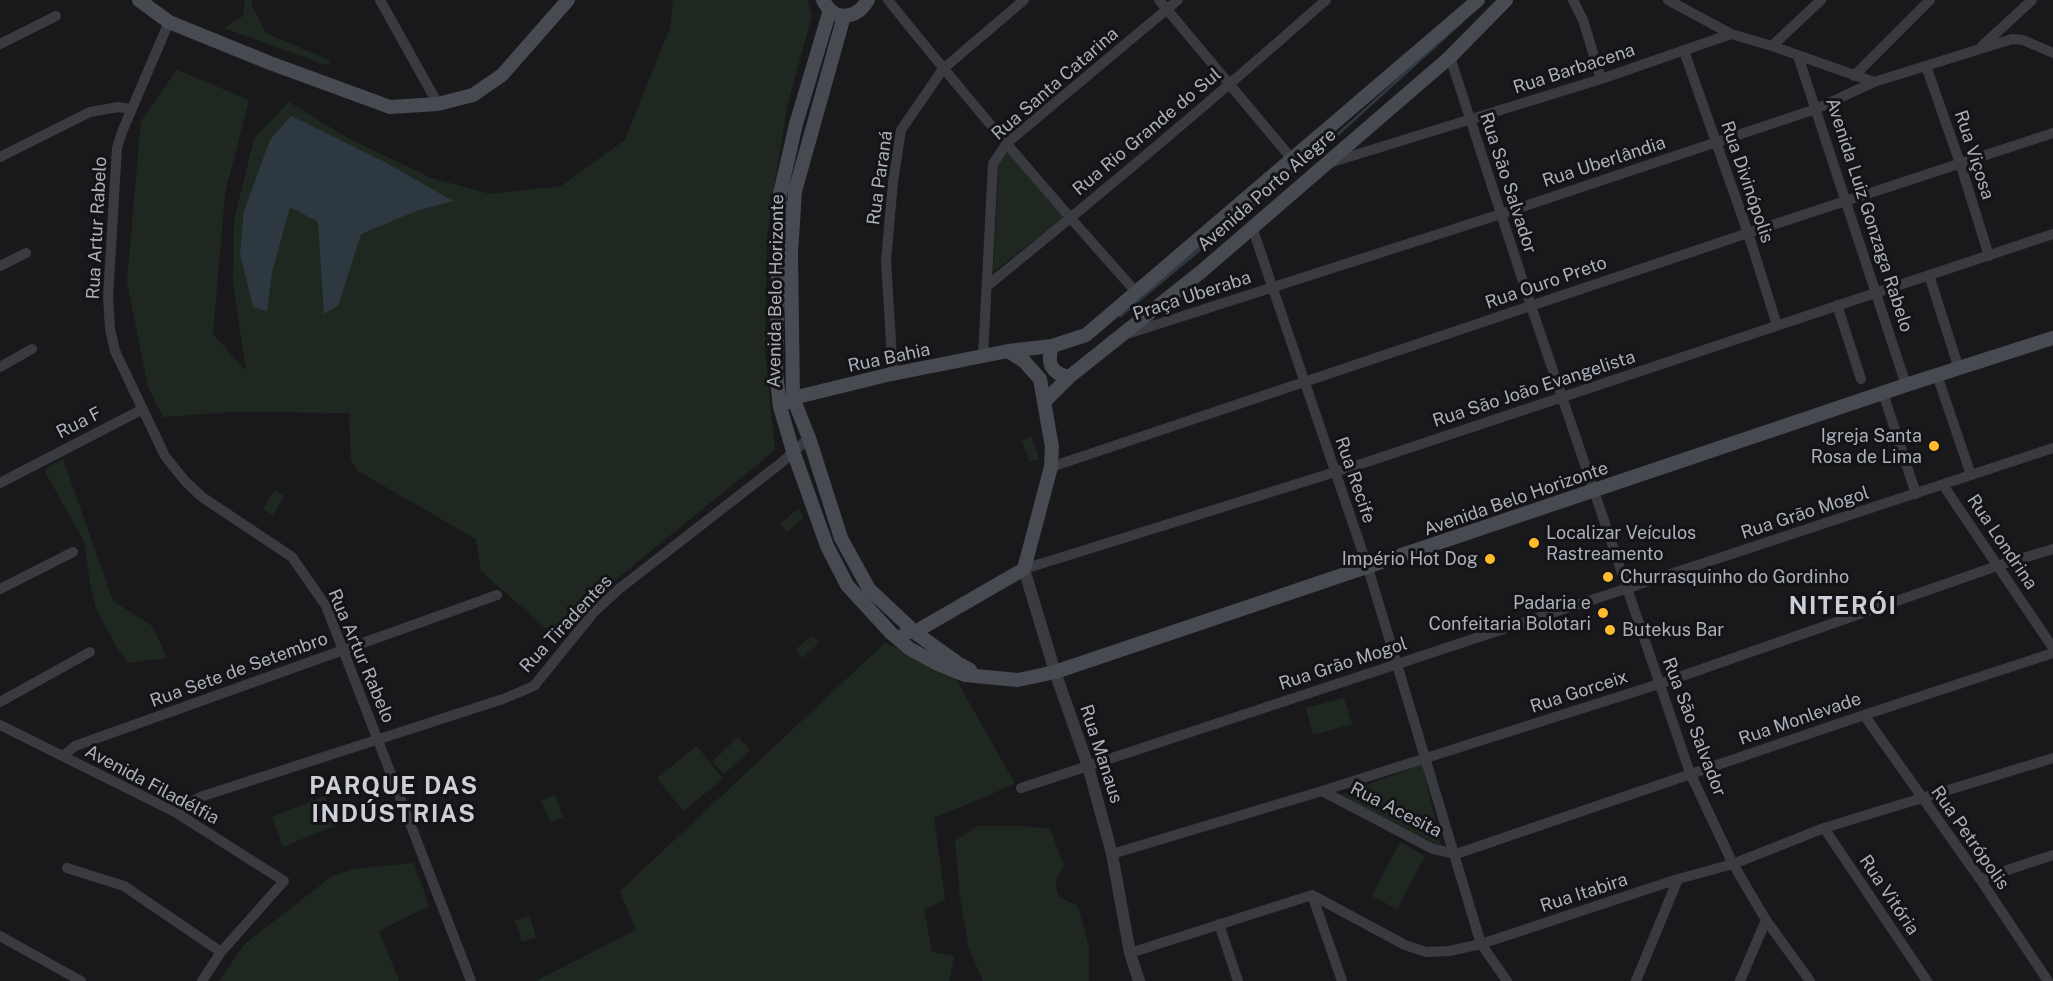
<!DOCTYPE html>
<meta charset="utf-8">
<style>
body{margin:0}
canvas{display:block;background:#19191c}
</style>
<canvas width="2053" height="981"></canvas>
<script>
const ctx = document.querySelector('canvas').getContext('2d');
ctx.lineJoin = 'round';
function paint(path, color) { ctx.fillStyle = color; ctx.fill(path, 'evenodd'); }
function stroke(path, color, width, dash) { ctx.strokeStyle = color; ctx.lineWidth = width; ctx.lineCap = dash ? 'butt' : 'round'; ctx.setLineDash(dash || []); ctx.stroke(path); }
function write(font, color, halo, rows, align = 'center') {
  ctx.font = font + ' "Public Sans",sans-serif'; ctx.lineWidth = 6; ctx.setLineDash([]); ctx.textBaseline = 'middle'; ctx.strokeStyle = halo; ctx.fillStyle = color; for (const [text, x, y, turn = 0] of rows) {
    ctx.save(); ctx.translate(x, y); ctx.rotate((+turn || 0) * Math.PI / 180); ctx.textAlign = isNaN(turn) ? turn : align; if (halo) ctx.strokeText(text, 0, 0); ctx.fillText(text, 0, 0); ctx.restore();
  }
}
paint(new Path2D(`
 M245 0H253L251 4 266 33 331 61 326 65 224 28 243 16Z
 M673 0H807L812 15 787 107 767 234 765 352 775 450 576 612 558 639 481 571 476 539 358 471 351 460 349 413 232 412 163 417 148 387 127 281 141 121 177 70 249 100 225 193 213 334 246 371 233 283 234 221 254 138 289 102 346 137 431 178 490 194 561 186 625 140 670 28Z
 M1008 150 1064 217 993 272 999 163Z
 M1032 437 1039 459 1029 462 1022 440Z
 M63 459 113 601 152 626 167 658 128 663 116 646 96 608 90 582 84 541 44 470Z
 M275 490 284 496 273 515 263 509Z
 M798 509 804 517 787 532 780 524Z
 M813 635 819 643 802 658 795 650Z
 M885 643 953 674 1015 784 934 818 945 900 924 909 932 952 954 956 949 981H536L636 930 620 891Z
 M1344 698 1352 724 1313 735 1306 708Z
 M738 737 750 750 724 774 712 762Z
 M697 746 723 779 683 811 657 778Z
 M1422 764 1441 846 1338 796Z
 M555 795 563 817 550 822 541 800Z
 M325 796 336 825 283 847 272 817Z
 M977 826H1023L1050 829 1064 866C1055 877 1054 884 1059 897L1078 906 1089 948V981H983L969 948 960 897 955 841Z
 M1400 842 1425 856 1397 909 1372 896Z
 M414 863 429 906 379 931 399 981H219L245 944 331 877 353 869Z
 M530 916 536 938 522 942 515 920Z`), '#1f2820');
paint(new Path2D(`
 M291 116 385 162 453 201 416 211 361 234 338 306 324 314 318 222 290 207 272 272 267 311 253 307 240 254 244 211 270 140Z`), '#2e3841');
stroke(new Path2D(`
 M1120 316 1336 136 1464 20`), '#2e3841', 3);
stroke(new Path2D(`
 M380 0 438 104
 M888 0C968 100 1051 197 1136 292
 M1159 0 1292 159
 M1573 0 1583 20 1601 79
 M1668 0 1731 34 1772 46 1874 82 2012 39 2023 40 2053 53
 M169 22 122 132 117 148 108 297 110 329 115 351 165 456 185 481 202 497 292 557 326 606 471 981
 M0 44 56 16
 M1772 46 1821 0
 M1982 46 2032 0
 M1684 51 1748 233 1777 325
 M1798 56 1906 385
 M1450 57 1531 306 1690 773 1733 864 1766 920 1810 981
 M1926 66 1960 163 1989 256
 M1854 76 1930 0
 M0 157 90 112 118 107 131 109
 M1329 163 1601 79 1731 34
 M1252 227 1368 568 1481 944 1507 981
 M0 266 26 253
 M1929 275 1959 369
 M987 286C1102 193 1215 98 1326 0
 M1837 305 1861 379
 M1124 335 1501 214 1816 109 1874 82
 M983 356 993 164 1007 143 1178 0
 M0 367 32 349
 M893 374 886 261 893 182 901 130 943 69 1024 0
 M1937 375 1971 475
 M1883 393 1916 494
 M1051 467 1748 233 2053 133
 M0 483 143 409
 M1943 485 2053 648
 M1024 569 1364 463 2053 234
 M0 589 73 552
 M0 702 90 652
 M1864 715 1980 879 2048 981
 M0 725 175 812 284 881 221 952 202 981
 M63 756 75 746 497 595
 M1021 788 2053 448
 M1322 791 1433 849 1456 854
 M175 812 200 797 503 699 534 686 594 612 619 589 781 463 809 438
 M1824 828 1927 981
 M1112 854 1322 791 1659 684 1997 566 2053 549
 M1456 854 1864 715 2053 653
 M67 868 124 886 221 952
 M1980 879 2053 855
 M1312 895 1342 981
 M1219 924 1238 981
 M0 936 81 981
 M1130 953 1312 895 1405 945 1426 952 1449 951 1481 944 1678 879 1733 864 1824 828 2053 758
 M1636 981 1678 879
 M1740 981 1766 920`), '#3a3b41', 10);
stroke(new Path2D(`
 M1024 569 1055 672 1088 766 1112 854 1130 953 1139 981`), '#3a3b41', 12);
stroke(new Path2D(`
 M139 0 169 22 270 63 390 107 438 104 473 95 502 75 568 0
 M823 0C834 22 856 20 868 0
 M830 10 796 124 780 194 776 372 780 407 793 451 827 546 847 585 891 633 910 649 938 664 965 675 1018 680 1055 672 1906 385 2053 338
 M844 16 795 191 791 253 793 398 809 438 841 538 869 589 917 634 959 664 970 670
 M1052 346C1047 363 1050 373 1069 377
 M1045 401 1069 377 1202 271 1450 57 1506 0
 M780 407 793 398 887 375 1008 351 1052 346 1086 335 1478 0
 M906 632H915L1024 569 1051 467 1052 447 1040 379 1024 361 1008 351`), '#484a51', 14);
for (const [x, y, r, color] of [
 [1934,446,6,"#ffbb2e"],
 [1534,543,6,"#ffbb2e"],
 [1490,559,6,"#ffbb2e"],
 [1608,577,6,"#ffbb2e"],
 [1603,613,6,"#ffbb2e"],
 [1610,630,6,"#ffbb2e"]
]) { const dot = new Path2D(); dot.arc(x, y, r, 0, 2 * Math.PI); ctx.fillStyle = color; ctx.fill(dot); stroke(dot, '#141417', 2); }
write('18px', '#abb0bc', '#141417', [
 ["Rua Barbacena",1574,69,-18],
 ["Rua Santa Catarina",1055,84,-41],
 ["Rua Rio Grande do Sul",1147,132,-40],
 ["Rua Viçosa",1974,155,72],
 ["Rua Uberlândia",1604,162,-18],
 ["Rua Paraná",880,178,-82],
 ["Rua Divinópolis",1747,182,71],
 ["Rua São Salvador",1508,183,72],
 ["Avenida Porto Alegre",1267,190,-41],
 ["Avenida Luiz Gonzaga Rabelo",1869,215,72],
 ["Rua Artur Rabelo",97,228,-87],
 ["Rua Ouro Preto",1546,283,-19],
 ["Avenida Belo Horizonte",776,291,-89],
 ["Praça Uberaba",1192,296,-18],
 ["Rua Bahia",889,358,-12],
 ["Rua São João Evangelista",1534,389,-18],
 ["Rua F",79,423,-27],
 ["Rua Recife",1355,480,71],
 ["Avenida Belo Horizonte",1516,499,-19],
 ["Rua Grão Mogol",1805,513,-18],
 ["Rua Londrina",2002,542,56],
 ["Rua Tiradentes",566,624,-47],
 ["Rua Artur Rabelo",361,656,67],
 ["Rua Grão Mogol",1343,664,-18],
 ["Rua Sete de Setembro",239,670,-20],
 ["Rua Gorceix",1579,692,-18],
 ["Rua Monlevade",1800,719,-19],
 ["Rua São Salvador",1694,727,69],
 ["Rua Manaus",1101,754,72],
 ["Avenida Filadélfia",152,785,28],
 ["Rua Acesita",1396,810,27],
 ["Rua Petrópolis",1970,838,55],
 ["Rua Itabira",1584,893,-18],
 ["Rua Vitória",1889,895,56]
]);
write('18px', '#abb0bc', '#141417', [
 ["Igreja Santa",1922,436],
 ["Rosa de Lima",1922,457],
 ["Localizar Veículos",1546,533,"left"],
 ["Rastreamento",1546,554,"left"],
 ["Império Hot Dog",1478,559],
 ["Churrasquinho do Gordinho",1620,577,"left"],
 ["Padaria e",1591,603],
 ["Confeitaria Bolotari",1591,624],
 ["Butekus Bar",1622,630,"left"]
], 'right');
ctx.letterSpacing = '1.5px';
write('bold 24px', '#cccfd8', '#141417', [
 ["NITERÓI",1843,607],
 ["PARQUE DAS",394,787],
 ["INDÚSTRIAS",394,815]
]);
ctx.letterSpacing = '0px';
</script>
